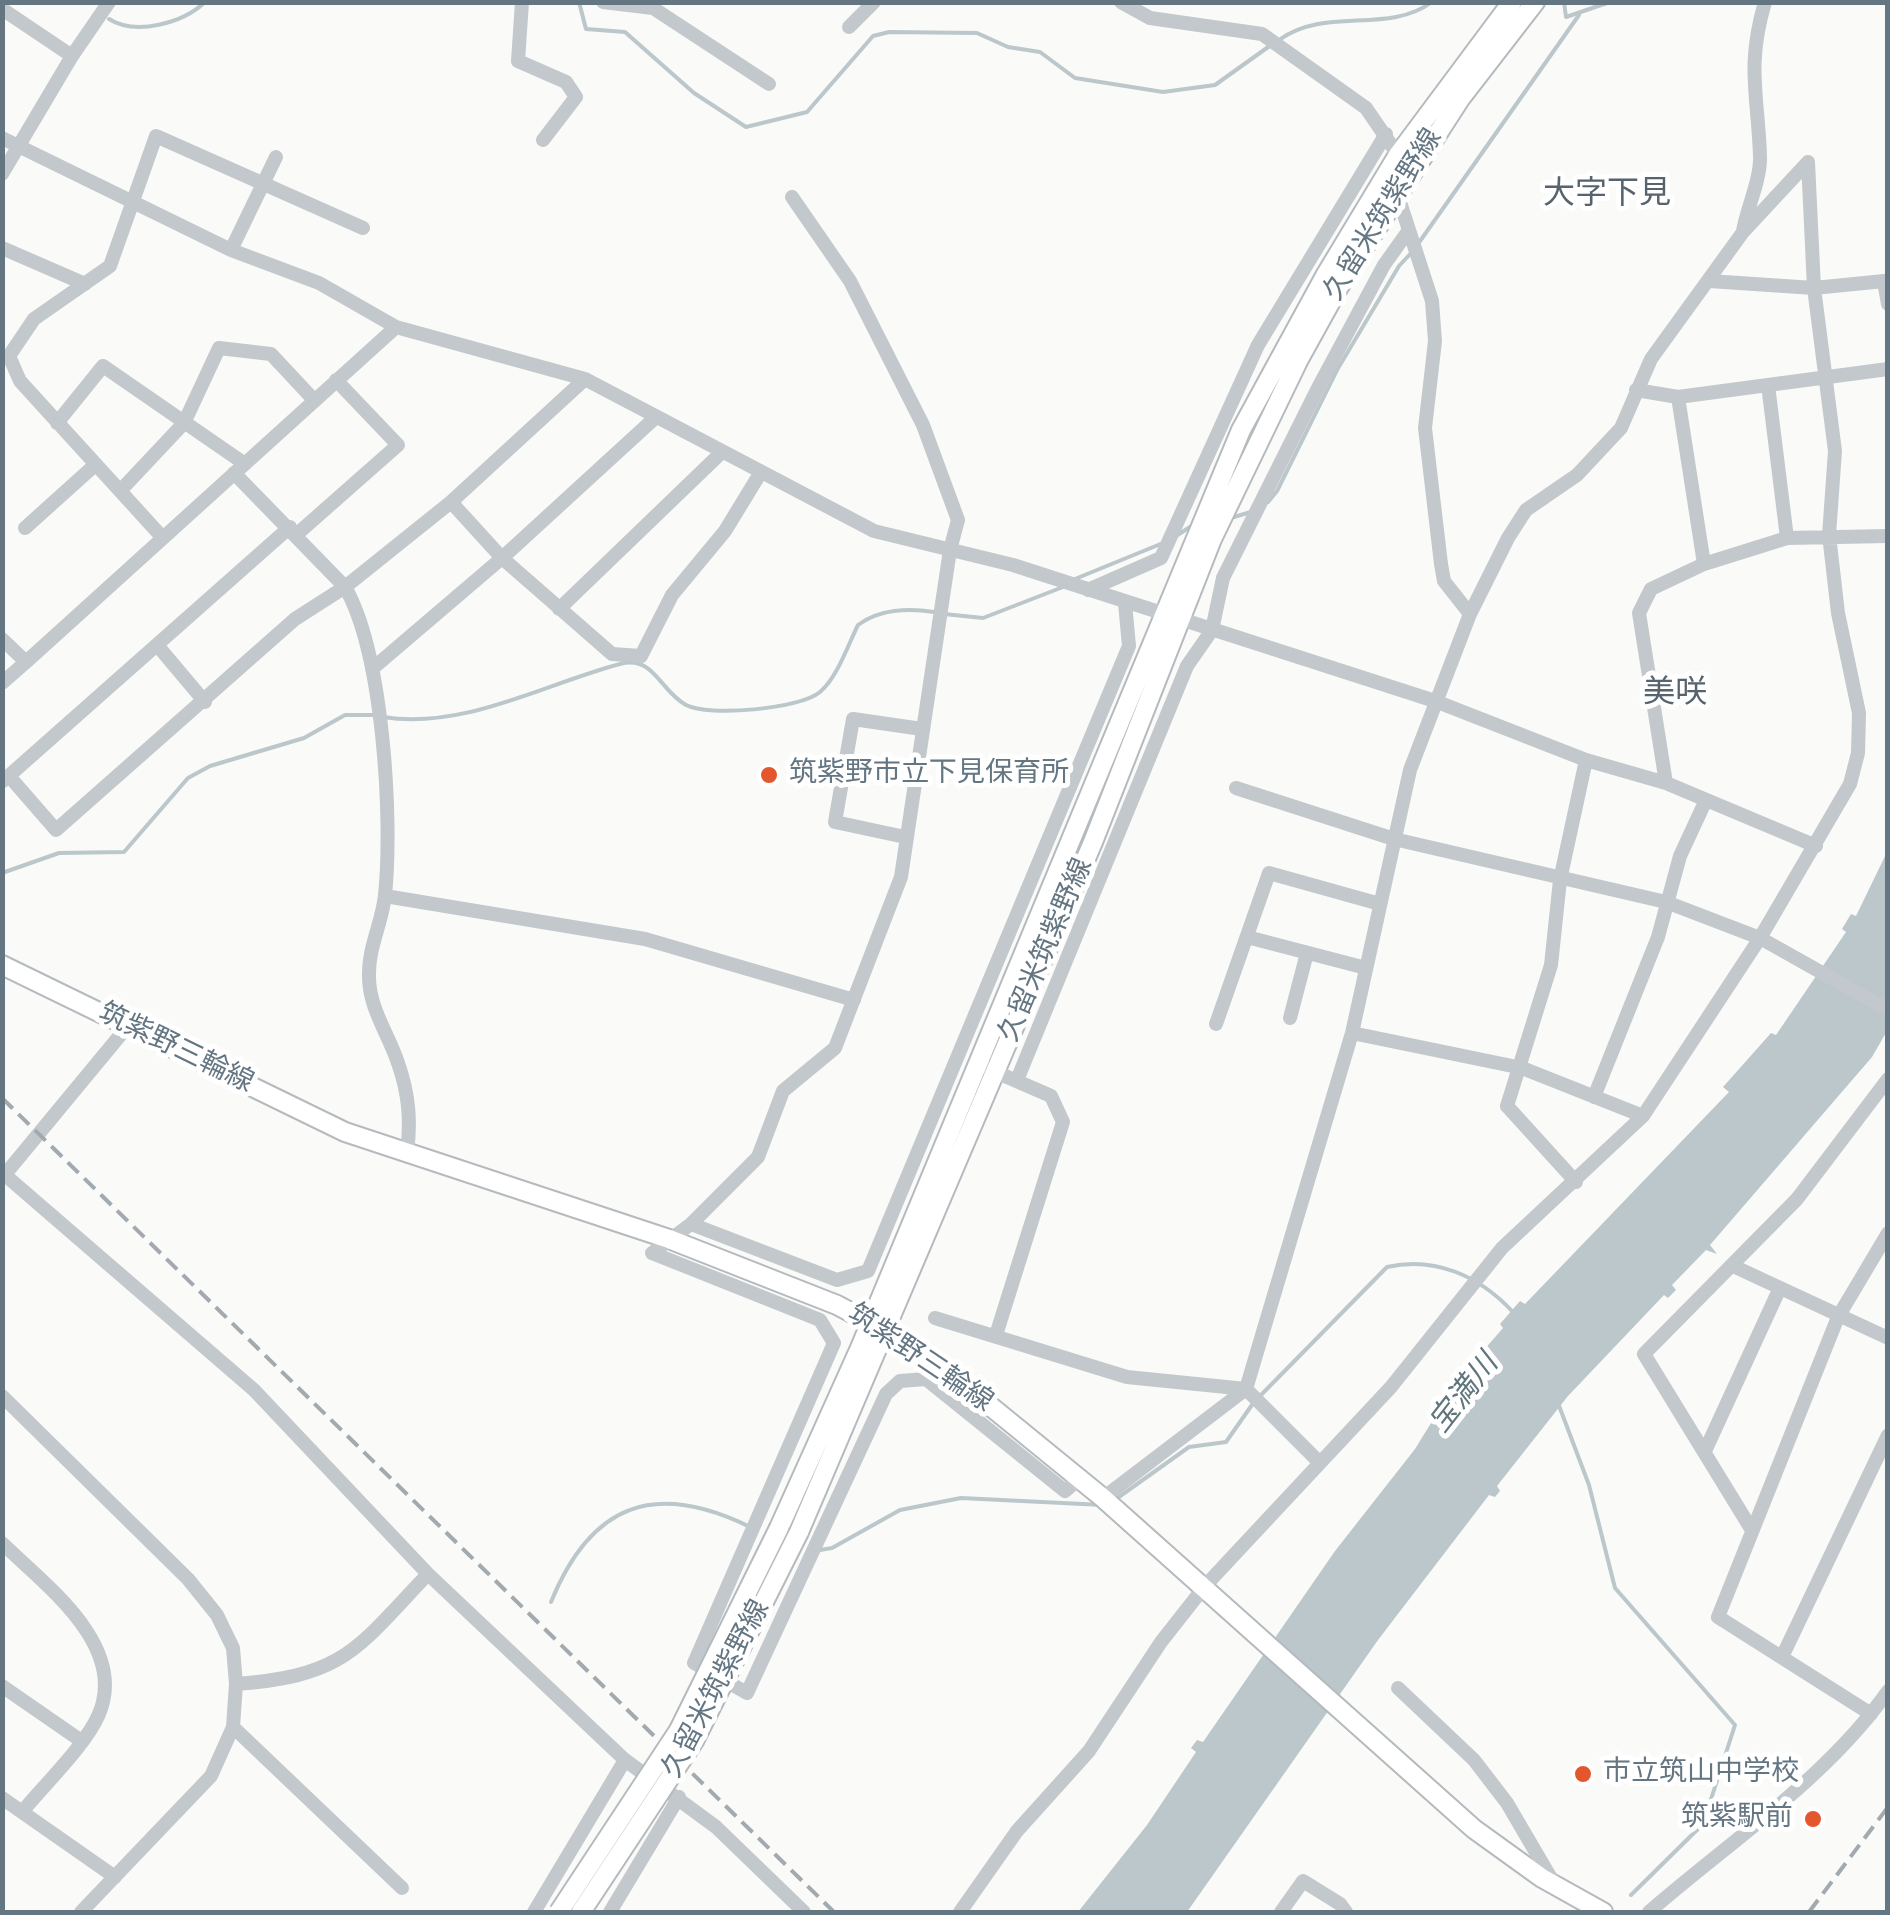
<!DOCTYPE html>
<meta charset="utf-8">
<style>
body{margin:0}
#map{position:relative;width:1890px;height:1915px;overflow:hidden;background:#fafaf8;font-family:Overpass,sans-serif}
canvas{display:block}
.frame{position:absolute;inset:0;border:5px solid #657683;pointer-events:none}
</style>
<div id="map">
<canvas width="1890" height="1915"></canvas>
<div class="frame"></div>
</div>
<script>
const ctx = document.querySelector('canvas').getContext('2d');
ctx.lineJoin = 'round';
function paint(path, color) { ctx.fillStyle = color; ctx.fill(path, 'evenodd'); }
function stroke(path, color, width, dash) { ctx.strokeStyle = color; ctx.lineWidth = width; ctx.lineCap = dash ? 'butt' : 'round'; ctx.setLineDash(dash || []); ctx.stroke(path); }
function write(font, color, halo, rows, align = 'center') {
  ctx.font = font + ' Overpass,"Noto Sans JP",sans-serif'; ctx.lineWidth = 10; ctx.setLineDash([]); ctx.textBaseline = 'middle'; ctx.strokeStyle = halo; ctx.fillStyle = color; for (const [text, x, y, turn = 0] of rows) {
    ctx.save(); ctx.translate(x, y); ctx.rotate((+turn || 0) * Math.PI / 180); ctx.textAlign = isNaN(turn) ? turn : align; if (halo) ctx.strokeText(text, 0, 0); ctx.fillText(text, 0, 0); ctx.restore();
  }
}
paint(new Path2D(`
 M1887 852V1031L1872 1057 1710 1245 1717 1254 1706 1250 1672 1285 1676 1290 1668 1298 1664 1295 1568 1396 1497 1486 1500 1491 1495 1497 1489 1495 1378 1640 1187 1912H1078L1147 1825 1196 1752 1191 1748 1197 1740 1203 1742 1335 1551 1415 1449 1457 1381 1503 1328 1500 1324 1520 1301 1525 1304 1729 1092 1723 1087 1771 1033 1776 1035 1846 932 1842 929 1851 914 1856 916Z`), '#bbc7cb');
stroke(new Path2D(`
 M579 2 586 29 625 32 694 93 746 127 807 112 873 36 889 32 977 33 1008 47 1040 52 1075 78 1163 92 1215 85 1271 45
 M1564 2 1566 17 1610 2
 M109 19C136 36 183 23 205 2
 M1279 40C1326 6 1387 35 1432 2
 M1418 244 1579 15
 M1268 502 1277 491 1337 370 1399 266 1412 252
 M1227 519 1251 512
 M1176 536 1193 525
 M1075 579 1163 543
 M944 614 983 618 1063 587
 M383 717C464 730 544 684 620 664 654 655 660 691 686 705 709 717 800 709 820 692 837 678 848 645 858 625 879 609 909 608 934 612
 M2 873 59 853 124 852 188 778 210 766 304 738 345 715H374
 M1260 1396 1387 1267C1435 1256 1479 1276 1512 1311
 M1558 1403 1589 1485 1615 1588 1735 1725 1703 1824 1631 1895
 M1116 1499 1189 1447 1226 1442 1254 1402
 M820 1550 832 1548 900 1510 961 1498 1103 1505
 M551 1602C591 1504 654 1480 750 1527`), '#bbc7cb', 4);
const major = new Path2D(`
 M2 965 345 1132 669 1239 837 1305 886 1331 973 1392 1103 1498 1474 1829 1542 1878 1603 1912
 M779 1528 860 1348 1241 430 1325 276 1398 155 1512 2
 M799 1532 1093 842 1212 539 1298 361 1340 285 1460 99 1535 2`);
stroke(major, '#b5babe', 22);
stroke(new Path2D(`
 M522 2 518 61 566 82 576 97 543 140
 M603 2 653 8 769 84
 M1121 2 1150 18 1262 34 1366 108 1398 155
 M2 9 72 56
 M849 27 874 2
 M2 138 231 250 319 283 396 327 585 379 874 531 1013 565 1435 701 1586 760 1666 783 1816 846
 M2 174 72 56 109 2
 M1397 193 1432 301 1435 341 1425 428 1441 564 1444 581 1470 614
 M792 197 850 281 923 425 958 520 950 550 901 877 835 1048 783 1091 758 1157 691 1224 652 1253 820 1320 834 1343 694 1663 747 1693 886 1394 900 1381 926 1379 1065 1491 1079 1479
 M1743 231C1747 208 1761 179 1760 156 1758 94 1746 67 1765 2
 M2 248 85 284
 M231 250 276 157
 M1709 281 1814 288 1884 281 1888 304
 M1768 385 1787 538
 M1636 390 1678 397 1888 369
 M1678 397 1704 564
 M57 423 103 366 245 464
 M234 473 345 587C383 653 393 818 385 895 382 924 368 947 369 977 369 1008 389 1035 398 1063 409 1094 411 1121 407 1153
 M121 490 184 423 219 348 271 354 313 399
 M451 502 502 558 612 654 641 656 672 595 725 531 761 472
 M25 528 95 465
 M296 535 398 445 336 380
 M162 537 20 381 9 356 34 319 110 266 156 136 363 228
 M1088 590 1161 558 1258 345 1386 134
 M559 609 722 452
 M2 639 26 662 2 683
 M157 645 205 702
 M26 662 396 327
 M372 669 502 558 656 417
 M9 776 56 830 295 619 345 587 451 502 585 379
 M3 781 290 527
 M1666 783 1639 613 1651 589 1704 564 1787 538 1888 536
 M1236 788 1394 839 1666 902 1760 938 1888 1010
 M905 837 835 822 853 719 922 729
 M385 896 645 939 854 1000
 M1247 937 1366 968
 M1290 1018 1307 953
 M1216 1024 1269 873 1380 904
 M1352 1033 1522 1068 1643 1116
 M989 1069 1051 1096 1063 1122 996 1335
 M1017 1080 1187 666 1212 630 1223 578 1319 386 1384 265 1409 230
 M1594 1097 1658 937 1680 856 1706 800
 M5 1175 254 1390 428 1574 625 1760 716 1827 804 1912
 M2 1178 127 1027
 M1576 1182 1507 1106 1551 965 1560 880 1586 760
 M691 1224 837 1280 868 1271 1129 646 1125 603
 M1733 1266 1888 1338
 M935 1318 1127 1377 1246 1389 1320 1463
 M2 1396 188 1579 217 1615 233 1648 236 1684 233 1727 211 1776 81 1912
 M1705 1451 1779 1290
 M1103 1498 1246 1389 1352 1033 1410 770 1470 614 1508 538 1526 510 1577 475 1621 428 1651 359 1743 232 1808 162
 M1750 1527 1644 1354 1797 1199 1888 1079
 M2 1543C45 1585 128 1645 99 1714 86 1745 44 1785 22 1812
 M1782 1657 1888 1435
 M236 1684C346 1676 357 1648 428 1574
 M2 1686 80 1740
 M1398 1688 1474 1760 1507 1803 1555 1885
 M1871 1714 1718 1617 1838 1317 1888 1233
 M233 1727 402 1888
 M2 1798 115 1877
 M534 1912 625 1760
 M610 1912 679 1797
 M960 1912 1017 1831 1089 1751 1161 1642 1205 1586 1391 1387 1502 1248 1643 1116 1760 938 1850 784 1858 753 1859 713 1838 613 1829 535 1835 451 1814 288 1808 162
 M1281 1912 1303 1881 1340 1904 1346 1912
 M1649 1912C1729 1842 1826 1779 1888 1691`), '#c3c8cc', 14);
stroke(major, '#fff', 18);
stroke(new Path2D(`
 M2 1098 834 1912
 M1809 1912 1888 1807`), '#a2aab0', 4, [15, 8]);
const majorBridge = new Path2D(`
 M559 1912 679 1730 779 1528
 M581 1912 694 1741 799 1532`);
stroke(majorBridge, '#b5babe', 22, []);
stroke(majorBridge, '#fff', 18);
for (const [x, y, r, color] of [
 [769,775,10,"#e4572e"],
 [1583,1774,10,"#e4572e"],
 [1813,1819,10,"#e4572e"]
]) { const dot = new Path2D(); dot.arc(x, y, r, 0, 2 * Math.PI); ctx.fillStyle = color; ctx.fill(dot); stroke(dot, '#fff', 4); }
write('28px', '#657683', '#fff', [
 ["久留米筑紫野線",1385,216,-58],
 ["久留米筑紫野線",1048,951,-67],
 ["筑紫野三輪線",175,1050,26],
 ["筑紫野三輪線",919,1360,34],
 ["久留米筑紫野線",718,1690,-62]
]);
write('28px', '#657683', '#fff', [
 ["筑紫野市立下見保育所",789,775],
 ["市立筑山中学校",1603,1774],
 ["筑紫駅前",1793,1819,"right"]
], 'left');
write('italic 30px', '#60757c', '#fff', [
 ["宝満川",1466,1395,-52]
]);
write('32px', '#57646e', '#fff', [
 ["大字下見",1607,197],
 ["美咲",1675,696]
]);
</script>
